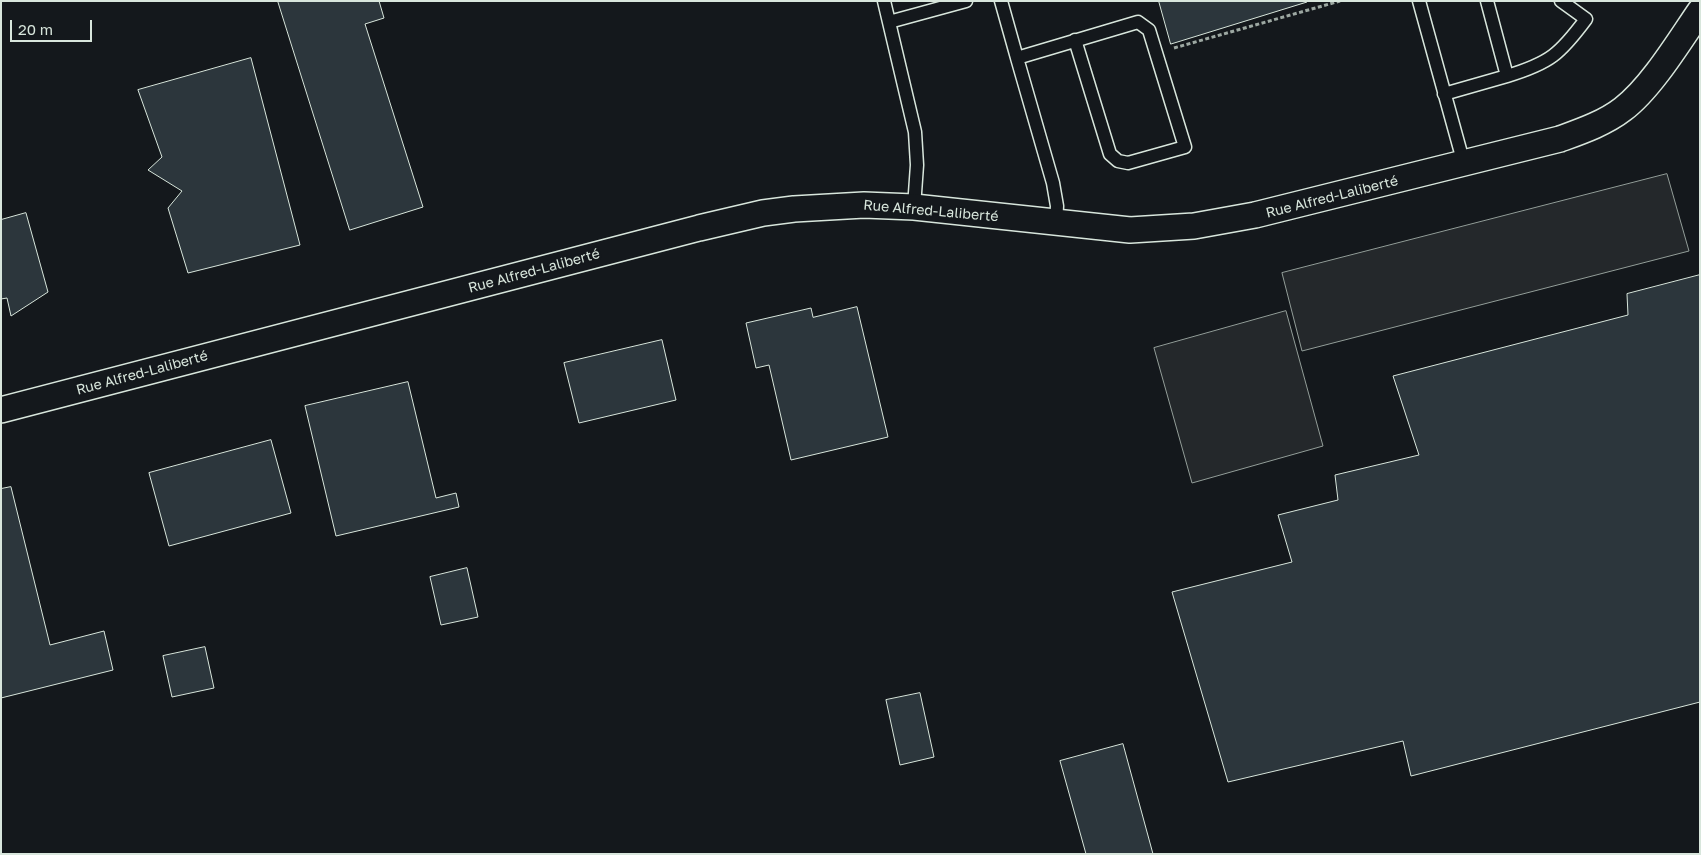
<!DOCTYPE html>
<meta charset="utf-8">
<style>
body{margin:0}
#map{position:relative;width:1701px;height:855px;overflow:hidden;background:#14181c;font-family:"Golos Text",sans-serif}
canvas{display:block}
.frame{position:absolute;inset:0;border:2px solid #d8e6dc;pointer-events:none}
.scale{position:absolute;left:10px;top:20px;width:82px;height:22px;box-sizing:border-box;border:2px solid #d8e6dc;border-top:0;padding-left:6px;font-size:15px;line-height:18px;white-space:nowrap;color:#d8e6dc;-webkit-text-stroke:4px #14181c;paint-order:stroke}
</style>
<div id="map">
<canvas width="1701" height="855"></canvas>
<div class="frame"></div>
<div class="scale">20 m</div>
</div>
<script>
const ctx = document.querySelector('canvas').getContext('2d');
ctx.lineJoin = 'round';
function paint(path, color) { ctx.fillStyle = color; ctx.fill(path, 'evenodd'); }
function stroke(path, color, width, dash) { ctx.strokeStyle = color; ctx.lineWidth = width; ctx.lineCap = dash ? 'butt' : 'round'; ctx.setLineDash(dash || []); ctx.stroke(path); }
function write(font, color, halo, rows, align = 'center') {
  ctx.font = font + ' "Golos Text",sans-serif'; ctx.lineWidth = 4; ctx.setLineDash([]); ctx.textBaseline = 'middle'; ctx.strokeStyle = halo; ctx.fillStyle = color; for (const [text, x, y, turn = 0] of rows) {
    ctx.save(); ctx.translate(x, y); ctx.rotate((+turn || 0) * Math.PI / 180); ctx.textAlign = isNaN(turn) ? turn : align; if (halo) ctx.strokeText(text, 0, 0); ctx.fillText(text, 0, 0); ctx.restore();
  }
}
const parking = new Path2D(`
 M1667 174 1689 251 1302 351 1282 273Z
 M1286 311 1323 446 1192 483 1154 348Z`);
paint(parking, '#24282b');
stroke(parking, '#939e99', 1);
const building = new Path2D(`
 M278 1H379L384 18 365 24 423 207 350 230Z
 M1159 1H1307V2L1171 44Z
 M251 58 300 245 188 273 168 208 182 191 148 170 162 157 138 90Z
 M26 213 48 292 11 316 7 298 1 299V220Z
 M1700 275V702L1411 776 1403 741 1228 782 1172 592 1292 562 1278 515 1338 500 1335 475 1419 455 1393 376 1628 315 1627 294Z
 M857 307 888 437 791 460 769 365 756 368 746 323 811 308 813 317Z
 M662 340 676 400 579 423 564 363Z
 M408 382 436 498 456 493 459 507 336 536 305 406Z
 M271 440 291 513 169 546 149 473Z
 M11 487 50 645 104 631 113 670 1 698V489Z
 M467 568 478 617 441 625 430 577Z
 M205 647 214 688 172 697 163 656Z
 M920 693 934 757 900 765 886 700Z
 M1123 744 1153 854H1086L1060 761Z`);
paint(building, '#2c363c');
stroke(building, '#d8e6dc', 1);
const lane = new Path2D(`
 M884 1 915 132 917 165 914 207
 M1001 1 1017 58
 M1419 1 1464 164
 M889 22 966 1
 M1507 76C1550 63 1560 54 1586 19L1561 1
 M1444 94 1507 76 1487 1
 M1056 223 1057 206 1053 183 1017 58 1138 22 1149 30 1185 147 1128 163 1118 161 1110 154 1075 40`);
const street = new Path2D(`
 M1 410 699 228 763 213 794 209 864 205 914 207 1130 230 1194 226 1255 215 1560 139C1582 131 1605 123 1623 109 1651 88 1680 40 1700 11`);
stroke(lane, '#d8e6dc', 15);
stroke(street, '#d8e6dc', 28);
stroke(new Path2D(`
 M1174 48 1340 1`), '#9da8a2', 3, [4, 2.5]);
stroke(lane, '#14181c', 12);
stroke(street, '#14181c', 25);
write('14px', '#d8e6dc', '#14181c', [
 ["Rue Alfred-Laliberté",1332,197,-14],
 ["Rue Alfred-Laliberté",931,211,5],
 ["Rue Alfred-Laliberté",534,271,-15],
 ["Rue Alfred-Laliberté",142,373,-15]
]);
</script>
